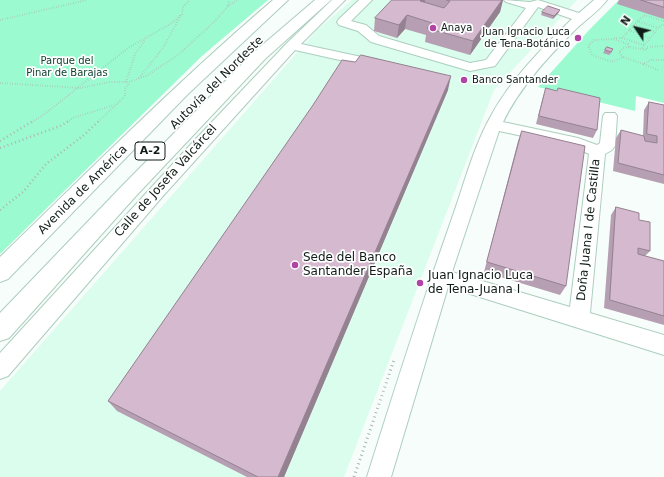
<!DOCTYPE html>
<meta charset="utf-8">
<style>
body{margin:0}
#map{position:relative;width:664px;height:477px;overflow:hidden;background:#f6fdfa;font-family:"DejaVu Sans",sans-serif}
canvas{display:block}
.north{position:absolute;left:616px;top:8px;width:40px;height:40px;-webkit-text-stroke:3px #fff;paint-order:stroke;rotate:305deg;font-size:11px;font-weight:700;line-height:16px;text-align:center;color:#101d17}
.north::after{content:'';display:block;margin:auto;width:14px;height:18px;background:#101d17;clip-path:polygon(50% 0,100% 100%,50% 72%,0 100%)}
</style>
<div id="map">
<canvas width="664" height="477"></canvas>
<div class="north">N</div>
</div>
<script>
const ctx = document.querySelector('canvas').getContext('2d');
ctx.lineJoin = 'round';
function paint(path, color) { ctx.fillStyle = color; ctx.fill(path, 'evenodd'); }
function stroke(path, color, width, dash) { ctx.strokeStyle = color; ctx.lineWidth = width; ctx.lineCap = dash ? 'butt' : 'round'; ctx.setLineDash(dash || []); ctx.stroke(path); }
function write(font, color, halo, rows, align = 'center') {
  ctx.font = font + ' "DejaVu Sans",sans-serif'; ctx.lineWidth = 3.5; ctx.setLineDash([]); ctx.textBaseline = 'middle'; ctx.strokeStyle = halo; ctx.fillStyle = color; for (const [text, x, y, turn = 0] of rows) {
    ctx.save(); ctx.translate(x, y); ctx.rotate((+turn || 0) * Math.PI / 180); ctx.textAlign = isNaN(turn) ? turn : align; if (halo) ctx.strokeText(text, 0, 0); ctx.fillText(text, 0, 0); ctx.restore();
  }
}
paint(new Path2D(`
 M352 0H577L494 90 344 477H0V391L317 30Z`), '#dbfded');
paint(new Path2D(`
 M0 0H268L202 56 0 254Z
 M619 0H664V103L636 96 635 111 538 87 590 29Z`), '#9cfad1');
const minor = new Path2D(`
 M332 0H345L301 44 385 62 387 65 385 68 380 69 295 50 163 196 8 376 0 379V353L191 144 287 43Z
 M359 0H372L351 21 366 25 379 36 470 63 486 60 526 8 506 2 504 0 530 2 538 0 579 13 594 0H607C599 11 585 20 575 30 548 57 520 87 503 122L578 138 597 145 600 143 603 116 605 113H615L617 116 615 146 612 150 605 154 590 313 664 335V355L448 287 391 477H367C394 391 421 306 451 221 464 185 473 147 492 114 512 78 543 47 572 19L538 7 495 66 470 71 371 42 358 31 339 25 337 22 339 19ZM499 131 574 147 589 154 570 307 452 272Z`);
const highway = new Path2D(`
 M273 0H288L188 94 8 279 0 282V257C90 170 178 81 273 0Z
 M315 0H331L265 59 135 197 9 338 0 341V313L121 187 253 53Z`);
stroke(minor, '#accebe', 2);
stroke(highway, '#accebe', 2);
stroke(new Path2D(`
 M228 6 237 0
 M0 20 87 0
 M637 21 658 28
 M634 25 655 32
 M629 30 650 38
 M614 38H622L644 15 664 21
 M622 38 644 45
 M642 48 661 25H664
 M623 57 619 52 623 48 629 47
 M643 64 623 57 612 62 592 55 588 46 594 40 613 39 628 44 629 47 647 50V47L664 46
 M658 70 643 64 651 60H664
 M139 78 163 48 181 15
 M126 82 135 54 145 40
 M0 83 80 88 109 82H129L146 76 178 55 215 21 228 6 229 0
 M32 122 46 113 128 48 172 23 182 14 183 7 190 0
 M67 122 73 118 114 105
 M98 122 125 96V89L129 83`), '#adb6b2', 2, [0.5, 2]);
stroke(new Path2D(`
 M0 141 33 121
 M0 148 60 126 69 121
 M0 210 23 192 46 164 84 135 99 121`), '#adb6b2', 2.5, [1, 3]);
stroke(new Path2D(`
 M354 477 394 360`), '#adb6b2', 3, [1, 3.5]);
paint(minor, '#fff');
paint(highway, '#fff');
paint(new Path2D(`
 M392 0H503L500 12 470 55 425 42 426 35 405 29 397 38 374 31 375 18Z
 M619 0H664V19L617 4Z
 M542 12H559L553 19 541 15Z
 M605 50 612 52 609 55 603 53Z
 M355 62 448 90 284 477H247L117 411 108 401Z
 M546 88 597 130 593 138 536 124 543 97Z
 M649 102 664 105V184L613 171 616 138 621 130 643 136 644 110Z
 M522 131 566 286 560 295 484 272 518 141Z
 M616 207 639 220 650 251 645 256 664 261V325L604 308 611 215Z`), '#b69fb2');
paint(new Path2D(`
 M421 0H425L424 8 420 1Z
 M502 0H503L500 12 470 55 473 41Z
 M560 10 559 12 553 19 554 16Z
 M407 15 405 29 397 38 399 25Z
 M451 76 448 90 284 477H278Z`), '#948291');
const building = new Path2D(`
 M392 0H421L420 1 444 8 450 1 446 0H502L473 41 427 28 432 23 407 15 399 25 375 18Z
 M641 0H664V7Z
 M548 6 560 10 554 16 542 12Z
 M607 47 613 49 611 52 605 50Z
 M361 55 451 76 278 477H258L108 401 313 105 342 60 355 62Z
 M546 88 557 91 558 88 600 98 597 130 539 116Z
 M649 102 664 105V175L618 163 621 130 644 136 645 141 657 143V136L647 134Z
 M522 131 585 146 566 286 487 262Z
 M616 207 639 213V220L650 222V251L638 248V254L664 261V316L610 300Z`);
paint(building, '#d4b9cf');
stroke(building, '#948291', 1);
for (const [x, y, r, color] of [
 [433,28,4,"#af44a5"],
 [578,38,4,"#af44a5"],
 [464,80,4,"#af44a5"],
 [295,265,4,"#af44a5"],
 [420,283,4,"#af44a5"]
]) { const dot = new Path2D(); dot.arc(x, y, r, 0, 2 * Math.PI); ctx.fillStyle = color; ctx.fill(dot); stroke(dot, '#fff', 1.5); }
write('10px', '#101d17', '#fff', [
 ["Anaya",441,28],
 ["Juan Ignacio Luca",570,32,"right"],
 ["de Tena-Botánico",570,44,"right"],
 ["Banco Santander",472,80]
], 'left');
write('10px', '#0e412f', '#fff', [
 ["Parque del",67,61],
 ["Pinar de Barajas",67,73]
]);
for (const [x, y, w] of [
 [150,151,30]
]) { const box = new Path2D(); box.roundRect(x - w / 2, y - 9, w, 18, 3); ctx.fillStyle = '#fff'; ctx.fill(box); stroke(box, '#101d17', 1); }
write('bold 11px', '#101d17', null, [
 ["A-2",150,151]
]);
write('12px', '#101d17', '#fff', [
 ["Autovía del Nordeste",217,83,-45],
 ["Calle de Josefa Valcárcel",166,181,-48],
 ["Avenida de América",83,190,-45],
 ["Doña Juana I de Castilla",589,230,-84]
]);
write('12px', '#101d17', '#fff', [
 ["Sede del Banco",303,258],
 ["Santander España",303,272],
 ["Juan Ignacio Luca",428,276],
 ["de Tena-Juana I",428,290]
], 'left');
</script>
